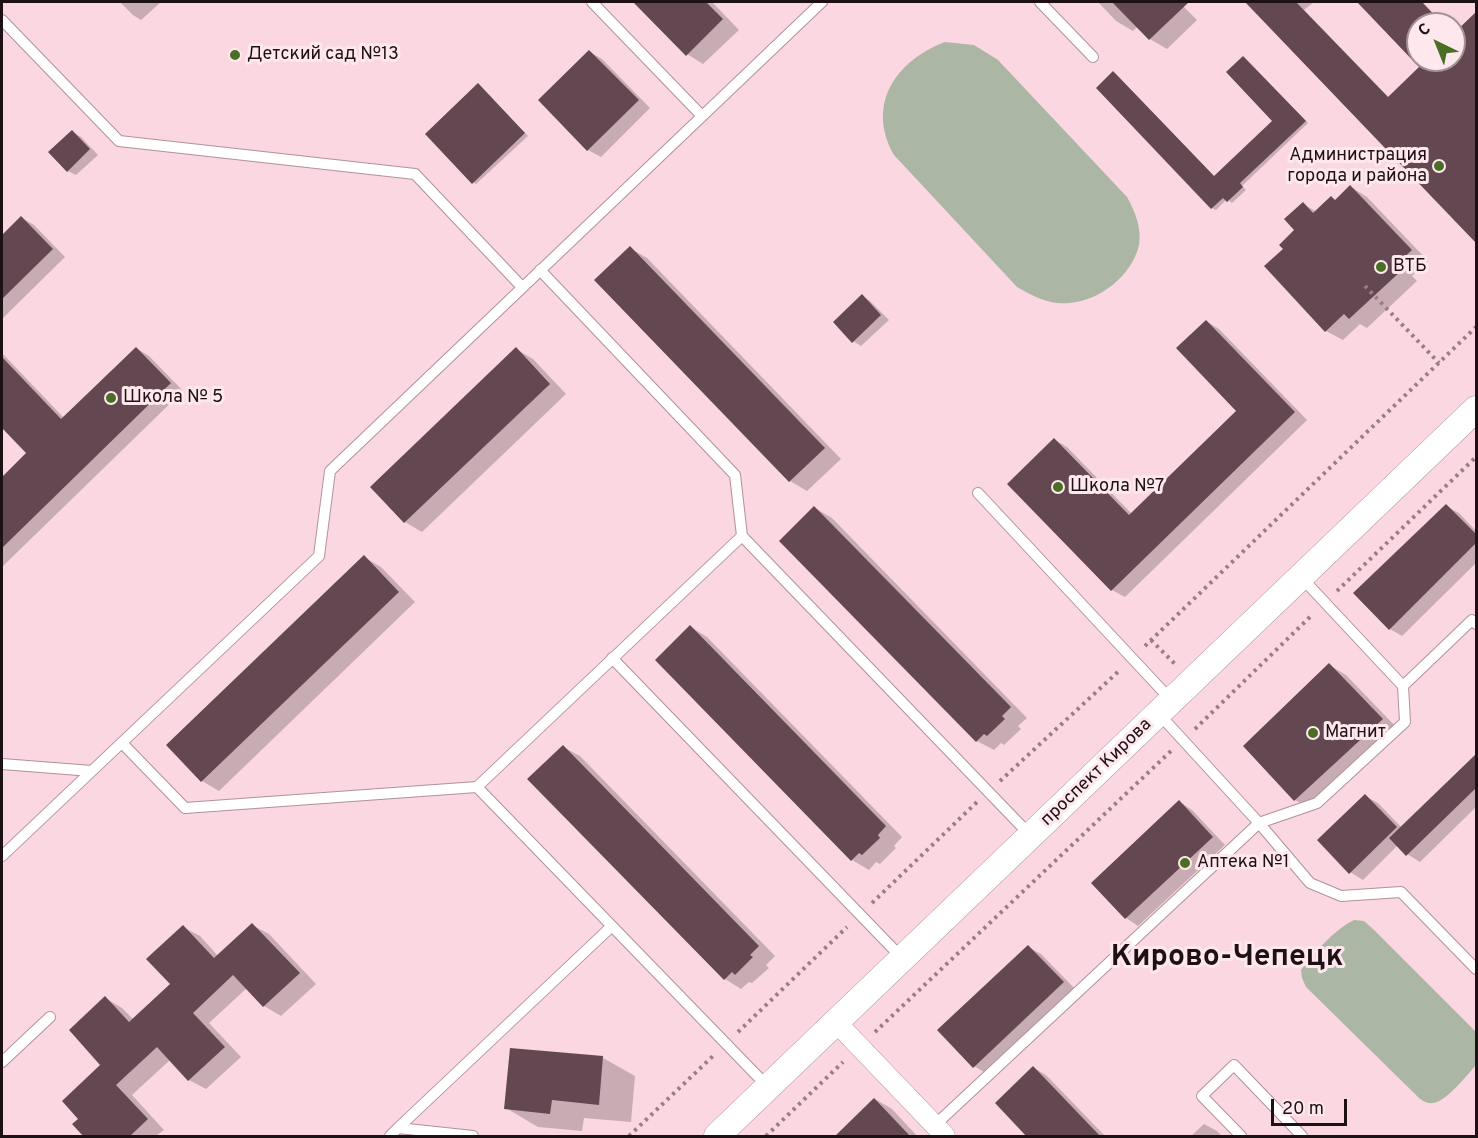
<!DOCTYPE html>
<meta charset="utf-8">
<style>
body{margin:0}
#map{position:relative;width:1478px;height:1138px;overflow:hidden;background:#fad7e1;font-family:Overpass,sans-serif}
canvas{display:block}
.frame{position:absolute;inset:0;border:3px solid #1d1115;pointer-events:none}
.north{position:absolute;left:1406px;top:12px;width:60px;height:60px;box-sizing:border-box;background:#fee8ee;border:2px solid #a49297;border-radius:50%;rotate:317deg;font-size:16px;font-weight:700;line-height:24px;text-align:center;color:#1d1115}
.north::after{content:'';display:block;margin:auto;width:21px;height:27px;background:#4b6e26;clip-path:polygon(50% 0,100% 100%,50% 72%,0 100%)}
.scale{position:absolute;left:1271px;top:1099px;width:76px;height:27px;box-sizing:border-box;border:3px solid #1d1115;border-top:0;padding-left:8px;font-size:18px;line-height:21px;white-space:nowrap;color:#1d1115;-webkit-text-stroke:4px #fee8ee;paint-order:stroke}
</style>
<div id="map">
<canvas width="1478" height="1138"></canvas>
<div class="frame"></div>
<div class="north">С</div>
<div class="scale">20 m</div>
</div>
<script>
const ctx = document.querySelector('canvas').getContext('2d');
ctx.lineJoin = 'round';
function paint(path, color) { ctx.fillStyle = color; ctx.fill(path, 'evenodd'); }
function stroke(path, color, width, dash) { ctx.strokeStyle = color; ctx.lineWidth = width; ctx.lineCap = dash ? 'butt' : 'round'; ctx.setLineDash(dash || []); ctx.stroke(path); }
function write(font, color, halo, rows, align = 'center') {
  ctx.font = font + ' Overpass,sans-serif'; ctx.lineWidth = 6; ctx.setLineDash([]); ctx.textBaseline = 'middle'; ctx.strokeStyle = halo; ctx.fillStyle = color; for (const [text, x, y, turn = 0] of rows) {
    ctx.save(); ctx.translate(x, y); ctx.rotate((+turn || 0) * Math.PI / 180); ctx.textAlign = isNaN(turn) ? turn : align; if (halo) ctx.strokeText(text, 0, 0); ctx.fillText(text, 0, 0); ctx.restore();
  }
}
paint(new Path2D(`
 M945 42 974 45 998 60 1127 197C1135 211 1142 229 1139 245 1132 276 1099 301 1069 303 1049 305 1033 296 1017 287L894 155C866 105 895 61 945 42Z
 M1354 920 1364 921 1373 929 1476 1032V1065C1467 1075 1446 1102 1433 1103 1426 1104 1421 1100 1416 1095L1306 987 1302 978 1301 970C1315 952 1334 930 1354 920Z`), '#acb6a4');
paint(new Path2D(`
 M120 2H161L141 20 133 15Z
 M635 2H712L739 30 703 64 687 54Z
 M1098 2H1179L1197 20 1167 49 1150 39 1138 26 1133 31 1116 21Z
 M1247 2H1314L1304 10 1389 98 1421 67 1359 2H1422L1443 24H1418V60H1454V35L1472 24 1476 29V239Z
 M590 52 602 59 650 108 601 157 588 150Z
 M1244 57 1308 123 1242 186 1246 190 1232 203 1227 199 1216 210 1212 208 1114 72 1215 177 1274 121Z
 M478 85 528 136 476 184 473 182Z
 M72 132 81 137 98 155 76 175 68 171Z
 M1351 187 1367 197 1428 261 1412 276 1417 281 1367 328 1360 324 1343 340 1326 331 1285 249 1297 230 1303 204 1317 212 1336 201Z
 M22 218 34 225 65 257 2 319V237Z
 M630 248 647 258 841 459 807 491 790 481 596 280Z
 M862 296 870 301 889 320 861 346 853 341Z
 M1206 321 1219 329 1307 420 1125 597 1112 590 1055 440 1067 447 1132 514 1238 411Z
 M136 348 149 356 183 391 2 567V479L28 453 2 426V353L64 418Z
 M516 349 533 359 566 394 422 532 405 522Z
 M1446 506 1459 513 1476 531V563L1402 636 1390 629Z
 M815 508 832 518 1027 718 1018 726 1021 729 1004 745 1001 743 994 750 977 741Z
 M364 557 381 567 415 602 219 791 202 781Z
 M691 627 707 637 902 837 894 846 896 848 880 864 876 862 869 870 852 860Z
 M1329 665 1346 675 1399 730 1312 810 1295 800 1245 746Z
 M563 747 580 756 775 956 766 965 769 968 752 983 749 982 741 989 725 979Z
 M1476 756V807L1420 862 1407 854 1398 845 1363 880 1350 872 1365 796 1378 803 1402 828Z
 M1180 802 1192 810 1225 845 1138 926 1126 918Z
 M252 925 269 934 316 984 281 1016 264 1006 247 988 209 1023 241 1057 206 1089 189 1080 170 1060 132 1095 164 1130 156 1136H86L80 1119 103 1065 105 998 122 1008 134 1020 172 984 183 927 200 936 218 956Z
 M1028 947 1041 954 1076 990 987 1074 974 1066Z
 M603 1058 635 1076 631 1122 584 1118 582 1131 538 1127 506 1108Z
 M1034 1068 1046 1075 1105 1136H1029Z
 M875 1099 892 1109 917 1136H836Z
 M1204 1124 1217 1131 1222 1136H1191Z`), '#0003');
paint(new Path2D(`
 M633 2H706L723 19 686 56Z
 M1112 2H1189L1149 40Z
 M1245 2H1296L1388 97 1419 67 1357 2H1422L1443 24H1418V60H1454V33L1476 12V243Z
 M589 50 639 100 587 151 538 100Z
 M1243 56 1306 121 1240 183 1243 187 1227 202 1223 198 1211 209 1096 88 1113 71 1214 176 1272 121 1226 72Z
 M478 83 525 133 472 184 425 134Z
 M72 130 90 149 67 172 48 152Z
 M1350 185 1412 250 1396 265 1401 271 1349 319 1344 314 1325 332 1264 266 1283 249 1279 245 1294 230 1284 219 1303 202 1313 213 1331 196 1335 200Z
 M21 216 53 249 2 299V235Z
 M630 246 825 448 789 482 594 280Z
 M862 294 881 315 852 343 833 322Z
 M1206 320 1295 412 1111 591 1007 484 1054 438 1129 515 1236 411 1176 348Z
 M136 347 171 383 2 548V477L26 453 2 428V357L61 419Z
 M516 347 550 384 404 523 370 487Z
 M1446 504 1476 534V543L1389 630 1353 593Z
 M814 506 1011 707 1002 716 1005 719 987 736 984 734 976 742 779 541Z
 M364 555 399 592 201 782 166 745Z
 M690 625 886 826 878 835 880 838 862 855 859 853 851 861 655 660Z
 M1329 663 1383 719 1294 801 1243 746Z
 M563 745 759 946 750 955 753 957 735 975 732 972 724 980 527 779Z
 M1476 754V788L1406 856 1389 838Z
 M1365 794 1397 827 1349 874 1317 840Z
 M1179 800 1213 837 1125 919 1091 883Z
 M252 923 300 973 263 1007 233 975 193 1013 225 1047 188 1081 157 1047 116 1085 148 1119 129 1137H84L72 1124 78 1119 62 1101 100 1065 69 1030 105 996 129 1022 170 984 146 959 183 925 214 958Z
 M1028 945 1064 982 973 1068 937 1030Z
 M510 1048 603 1056 599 1105 552 1100 550 1114 504 1109Z
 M1033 1066 1101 1137H1027L995 1103Z
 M874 1098 911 1137H834Z`), '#644851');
const service = new Path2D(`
 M592 2 702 116
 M1040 2 1093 57
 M2 20 119 141 415 174 522 287
 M978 493 1172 701
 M742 536 1031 836
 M1301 577 1403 686
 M1476 624 1472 620 1403 686 1405 722 1317 803 1259 823 1310 883 1341 896 1401 892 1476 969
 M612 658 902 958
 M122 743 185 808 477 787 768 1087
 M2 764 92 771
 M477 787 742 536 735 475 540 270
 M2 856 319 556 330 471 822 2
 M2 1062 50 1017
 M935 1125 1259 823 1159 714
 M398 1128 612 926
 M390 1136 398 1128 473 1136
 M1241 1136 1202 1096 1234 1065 1302 1136`);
const minor = new Path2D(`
 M836 1022 945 1136`);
const tertiary = new Path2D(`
 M717 1136 1476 409`);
stroke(service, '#b1919b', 12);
stroke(minor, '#b1919b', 21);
stroke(tertiary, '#b1919b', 27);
stroke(new Path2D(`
 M1365 286 1439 363
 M1337 591 1476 457
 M1151 640 1176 665
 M1145 646 1476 327
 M1195 729 1312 615
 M1000 781 1120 670
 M872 903 977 802
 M738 1032 847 927
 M875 1032 1172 750
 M629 1136 713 1056
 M766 1136 843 1062`), '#977e86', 4, [3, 4.5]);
stroke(service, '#fff', 10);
stroke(minor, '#fff', 20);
stroke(tertiary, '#fff', 26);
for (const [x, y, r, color] of [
 [235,55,6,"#4b6e26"],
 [1439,166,6,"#4b6e26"],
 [1381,267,6,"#4b6e26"],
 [111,398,6,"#4b6e26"],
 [1058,487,6,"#4b6e26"],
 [1313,733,6,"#4b6e26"],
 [1185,863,6,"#4b6e26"]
]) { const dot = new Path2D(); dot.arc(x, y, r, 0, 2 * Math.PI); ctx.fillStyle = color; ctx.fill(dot); stroke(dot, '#fee8ee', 2); }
write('18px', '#1d1115', '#fee8ee', [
 ["Детский сад №13",247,55],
 ["Администрация",1427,156,"right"],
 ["города и района",1427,177,"right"],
 ["ВТБ",1393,267],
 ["Школа № 5",123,398],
 ["Школа №7",1070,487],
 ["Магнит",1325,733],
 ["Аптека №1",1197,863]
], 'left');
write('18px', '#1d1115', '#fee8ee', [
 ["проспект Кирова",1097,773,-44]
]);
write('bold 30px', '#1d1115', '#fee8ee', [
 ["Кирово-Чепецк",1227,959]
]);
</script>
